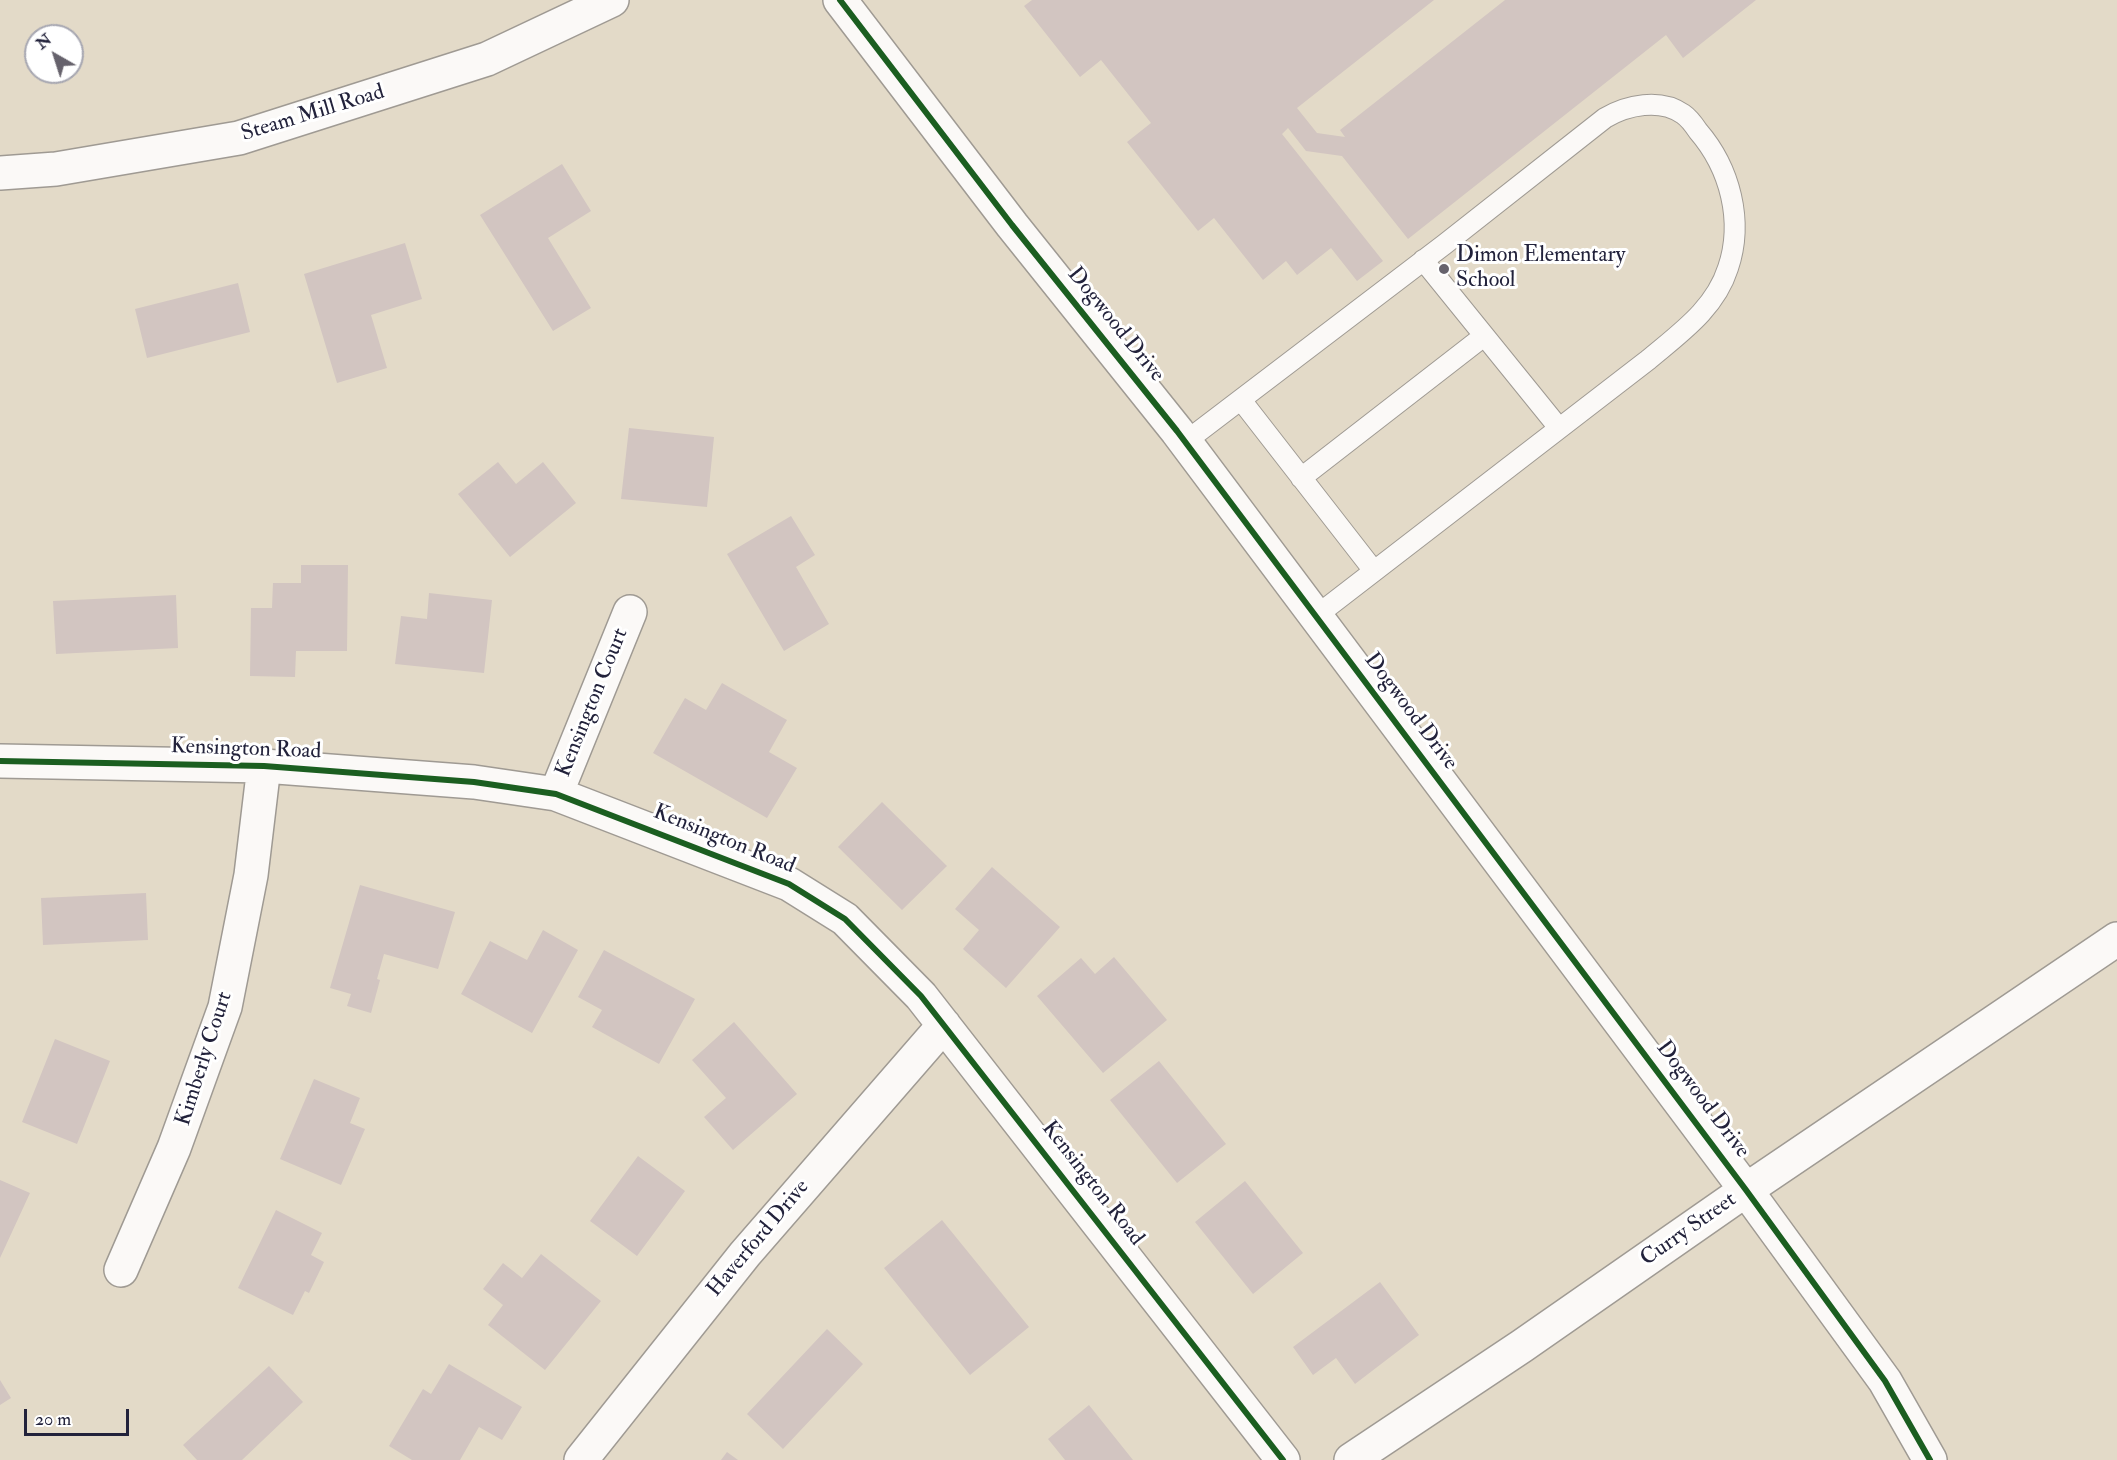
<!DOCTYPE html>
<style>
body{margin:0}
#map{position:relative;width:2117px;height:1460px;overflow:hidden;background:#e3dac8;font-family:"IM FELL Double Pica",serif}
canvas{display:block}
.north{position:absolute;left:24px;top:24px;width:60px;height:60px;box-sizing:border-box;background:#fff;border:2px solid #a7a7b1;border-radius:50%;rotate:321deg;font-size:16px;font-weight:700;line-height:24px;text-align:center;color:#22223b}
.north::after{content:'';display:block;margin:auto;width:21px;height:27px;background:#66626c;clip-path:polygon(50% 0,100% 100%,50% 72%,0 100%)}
.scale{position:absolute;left:24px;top:1409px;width:105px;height:27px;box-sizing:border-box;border:3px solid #22223b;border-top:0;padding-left:8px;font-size:18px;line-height:21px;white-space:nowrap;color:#22223b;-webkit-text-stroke:4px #fff;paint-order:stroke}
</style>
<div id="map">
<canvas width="2117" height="1460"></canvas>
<div class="north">N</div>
<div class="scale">20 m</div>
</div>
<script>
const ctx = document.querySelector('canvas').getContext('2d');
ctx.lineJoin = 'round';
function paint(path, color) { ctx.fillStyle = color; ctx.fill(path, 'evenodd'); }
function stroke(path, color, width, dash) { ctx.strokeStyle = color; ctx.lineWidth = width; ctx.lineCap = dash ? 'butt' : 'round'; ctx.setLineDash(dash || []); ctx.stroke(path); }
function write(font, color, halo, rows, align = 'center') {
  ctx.font = font + ' "IM FELL Double Pica",serif'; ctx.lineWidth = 6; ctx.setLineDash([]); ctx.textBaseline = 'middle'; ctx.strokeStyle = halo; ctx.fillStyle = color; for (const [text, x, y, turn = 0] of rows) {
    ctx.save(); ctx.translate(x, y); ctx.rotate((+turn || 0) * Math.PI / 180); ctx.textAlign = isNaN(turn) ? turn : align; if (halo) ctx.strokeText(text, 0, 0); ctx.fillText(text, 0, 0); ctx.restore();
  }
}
paint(new Path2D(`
 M1032 0H1434L1297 108 1317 133 1345 137 1340 130 1505 0H1756L1683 58 1666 35 1408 239 1342 156 1306 151 1288 128 1282 134 1383 261 1357 281 1331 248 1297 275 1286 261 1263 280 1214 218 1198 231 1127 142 1151 123 1101 60 1080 77 1024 6Z
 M562 164 591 211 548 238 591 308 553 331 480 215Z
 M405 243 422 299 371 315 387 368 337 383 304 274Z
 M238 283 250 332 147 358 135 309Z
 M629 428 714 437 707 507 621 499Z
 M498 462 516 484 543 462 576 503 510 557 458 494Z
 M791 516 815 555 796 567 829 624 784 651 727 554Z
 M301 565H348L347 651H296L295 677 250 676 251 608H272L273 583H301Z
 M429 593 492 600 484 673 395 664 401 616 427 619Z
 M176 595 178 648 56 654 53 601Z
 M722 683 787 720 769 752 797 768 767 818 653 753 685 698 706 710Z
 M882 802 947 866 902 910 838 847Z
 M992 867 1060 927 1006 988 963 949 979 930 955 909Z
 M360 885 455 912 438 969 384 954 377 979 380 980 371 1013 347 1006 351 994 330 988Z
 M146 893 148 940 43 945 41 898Z
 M543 930 578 950 532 1033 461 994 490 941 527 960Z
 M604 950 695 999 659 1064 592 1027 602 1010 578 997Z
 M1114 957 1167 1020 1103 1073 1037 996 1081 958 1095 974Z
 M734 1022 797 1094 733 1150 704 1117 726 1098 692 1060Z
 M55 1039 110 1061 77 1144 22 1122Z
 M1159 1061 1226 1144 1177 1183 1110 1100Z
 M314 1079 360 1098 350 1123 365 1129 341 1185 280 1159Z
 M638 1156 685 1191 637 1256 590 1221Z
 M0 1180 30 1193 0 1258Z
 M1245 1181 1303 1253 1253 1294 1195 1222Z
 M276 1210 322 1233 311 1255 324 1262 309 1293 305 1291 293 1315 238 1288Z
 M942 1220 1029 1327 970 1375 884 1268Z
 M541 1254 601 1301 545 1370 488 1325 503 1305 483 1289 503 1263 522 1278Z
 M1380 1282 1419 1335 1355 1384 1336 1358 1313 1375 1293 1347Z
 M827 1329 863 1364 783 1449 747 1414Z
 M449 1364 522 1407 502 1440 479 1427 460 1460H412L389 1446 423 1389 431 1394Z
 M269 1366 303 1402 242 1460H197L183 1445Z
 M0 1380 11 1398 0 1405Z
 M1089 1405 1133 1460H1065L1048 1439Z
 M727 1452 738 1460H721Z`), '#d2c5c1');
const lane = new Path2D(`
 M1423 260 1559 428
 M1241 400 1374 571
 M1185 442 1445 244 1605 118C1627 105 1660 98 1683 114 1689 118 1694 125 1698 131 1730 168 1744 221 1728 268 1715 309 1680 333 1648 360L1316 616
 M1301 478 1484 336`);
const street = new Path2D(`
 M840 0 1012 225 1177 431 1746 1190 1885 1381 1930 1460
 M0 761 264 766 474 782 556 794 789 884 845 919 921 996 1283 1460
 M556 794 630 612
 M121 1270 174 1148 225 1007 251 875 264 766
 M581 1460 745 1254 944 1025
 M1351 1460 1522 1346 1746 1190 2117 939`);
const secondary = new Path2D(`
 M0 173 56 169 239 138 487 59 612 0`);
stroke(lane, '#9f9a93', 22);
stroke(street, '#9f9a93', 36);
stroke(secondary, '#9f9a93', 36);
stroke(lane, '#fbf9f7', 20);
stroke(street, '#fbf9f7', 33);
stroke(secondary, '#fbf9f7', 33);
stroke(new Path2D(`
 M840 0 1012 225 1177 431 1746 1190 1885 1381 1930 1460
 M0 761 264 766 474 782 556 794 789 884 845 919 921 996 1283 1460`), '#1b5e20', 6);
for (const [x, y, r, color] of [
 [1444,269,6,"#66626c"]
]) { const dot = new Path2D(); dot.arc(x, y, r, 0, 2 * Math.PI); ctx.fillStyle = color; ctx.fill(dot); stroke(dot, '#fff', 2); }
write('22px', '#22223b', '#fff', [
 ["Steam Mill Road",313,114,-17],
 ["Dogwood Drive",1115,325,51],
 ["Kensington Court",593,703,-68],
 ["Dogwood Drive",1410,712,53],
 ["Kensington Road",246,750,2],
 ["Kensington Road",724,840,22],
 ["Kimberly Court",205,1059,-72],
 ["Dogwood Drive",1702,1100,53],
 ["Kensington Road",1092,1184,52],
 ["Curry Street",1689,1230,-35],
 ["Haverford Drive",759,1239,-50]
]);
write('22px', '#22223b', '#fff', [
 ["Dimon Elementary",1456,256],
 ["School",1456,281]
], 'left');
</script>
